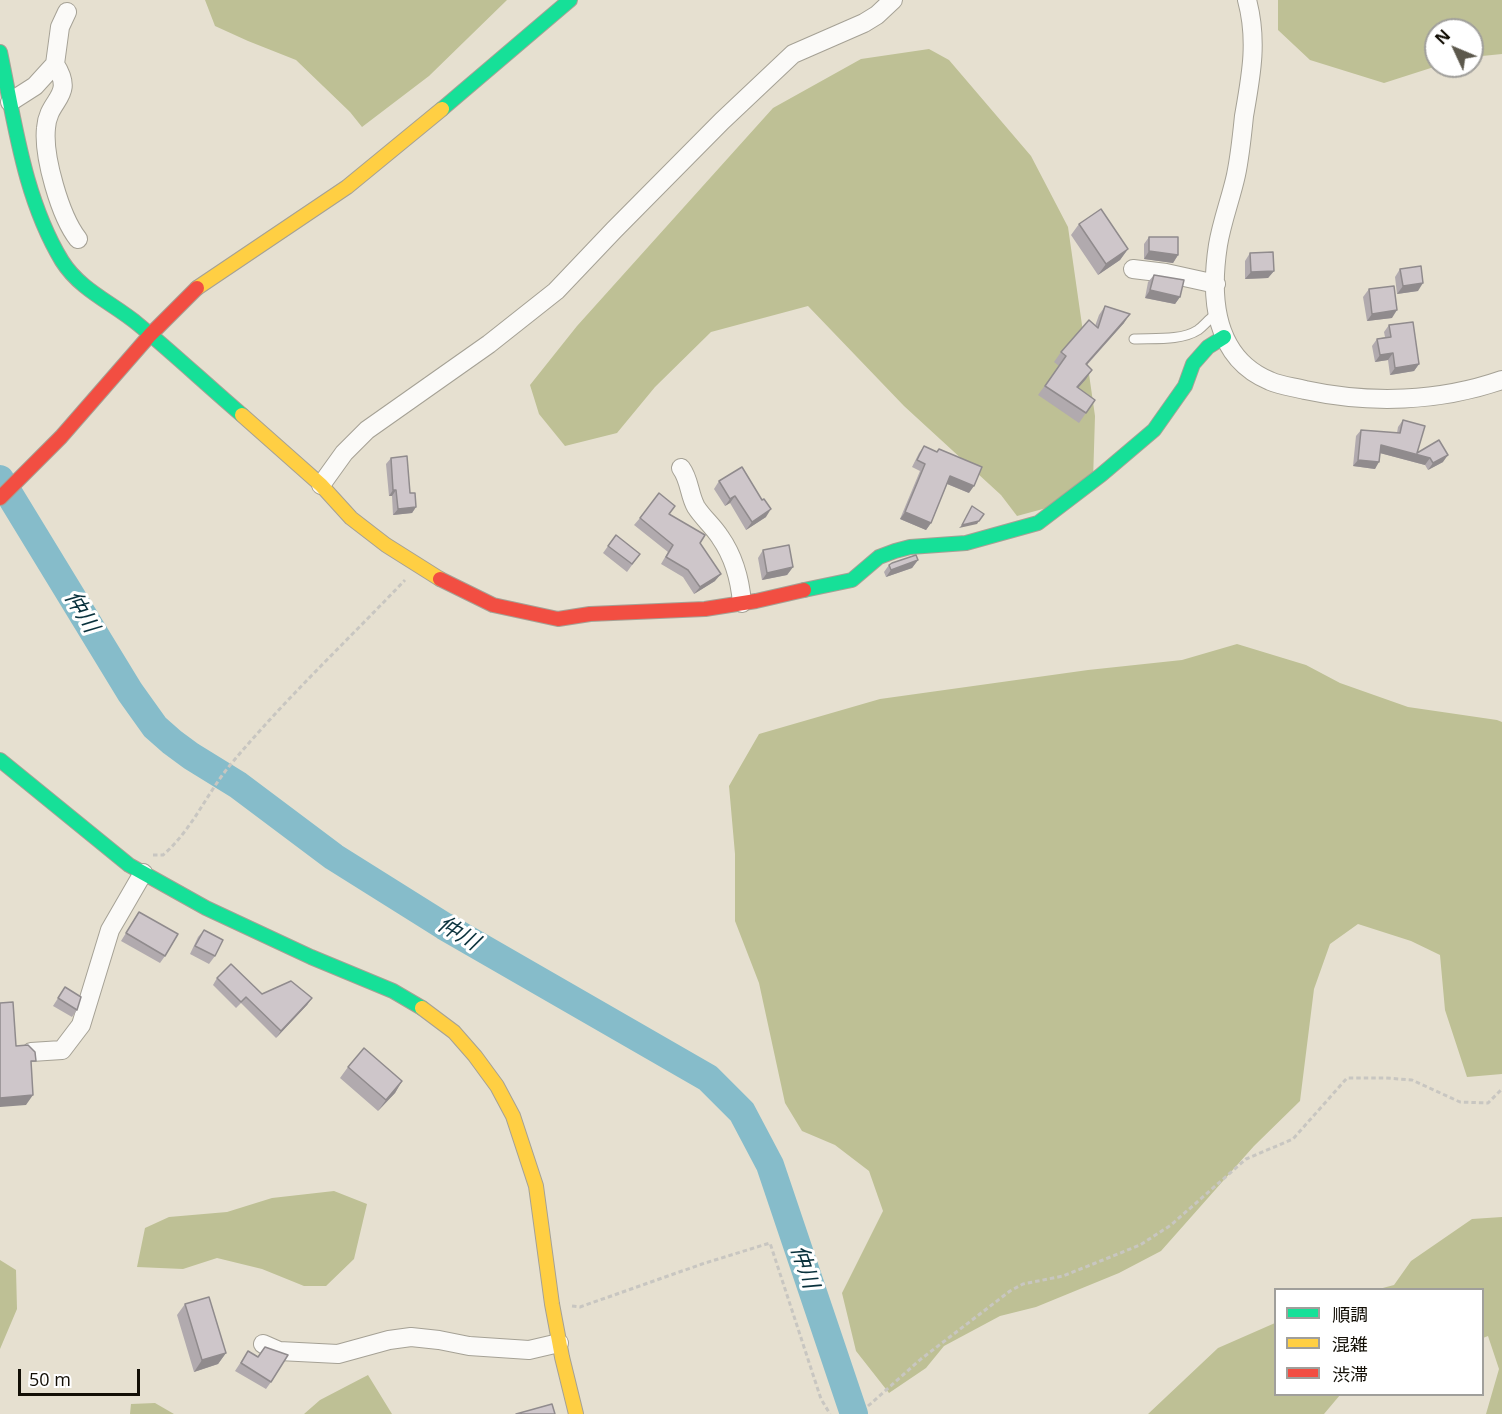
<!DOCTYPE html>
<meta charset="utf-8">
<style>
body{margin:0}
#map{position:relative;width:1502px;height:1414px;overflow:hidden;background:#e6e0d0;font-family:"Open Sans","Noto Sans JP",sans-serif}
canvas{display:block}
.legend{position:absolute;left:1274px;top:1288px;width:210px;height:108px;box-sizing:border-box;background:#fff;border:2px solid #a09f9b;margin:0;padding:8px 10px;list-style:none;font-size:18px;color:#120e05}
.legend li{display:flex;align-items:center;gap:12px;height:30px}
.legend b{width:30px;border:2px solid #a09f9b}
.north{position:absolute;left:1424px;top:18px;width:60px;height:60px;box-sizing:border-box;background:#fff;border:2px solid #a09f9b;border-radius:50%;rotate:314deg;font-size:16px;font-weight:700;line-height:24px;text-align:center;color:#120e05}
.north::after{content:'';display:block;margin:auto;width:21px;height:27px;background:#5c584c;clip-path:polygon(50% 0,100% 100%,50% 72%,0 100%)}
.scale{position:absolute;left:18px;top:1369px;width:122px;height:27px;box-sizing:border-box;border:3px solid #120e05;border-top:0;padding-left:8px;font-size:18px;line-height:21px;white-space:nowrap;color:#120e05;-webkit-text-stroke:4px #fff;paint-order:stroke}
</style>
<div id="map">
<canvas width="1502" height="1414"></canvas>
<ul class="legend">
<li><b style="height:8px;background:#16e098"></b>順調</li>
<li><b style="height:8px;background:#ffcf43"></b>混雑</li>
<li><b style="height:8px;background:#f24e42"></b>渋滞</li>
</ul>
<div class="north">N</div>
<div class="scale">50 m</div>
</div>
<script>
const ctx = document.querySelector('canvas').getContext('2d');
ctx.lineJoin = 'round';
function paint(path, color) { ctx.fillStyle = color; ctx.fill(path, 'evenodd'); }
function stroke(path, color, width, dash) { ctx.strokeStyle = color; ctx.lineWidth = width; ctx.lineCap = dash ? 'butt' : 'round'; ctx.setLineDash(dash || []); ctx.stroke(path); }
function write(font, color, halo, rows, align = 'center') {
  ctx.font = font + ' "Open Sans","Noto Sans JP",sans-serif'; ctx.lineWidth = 6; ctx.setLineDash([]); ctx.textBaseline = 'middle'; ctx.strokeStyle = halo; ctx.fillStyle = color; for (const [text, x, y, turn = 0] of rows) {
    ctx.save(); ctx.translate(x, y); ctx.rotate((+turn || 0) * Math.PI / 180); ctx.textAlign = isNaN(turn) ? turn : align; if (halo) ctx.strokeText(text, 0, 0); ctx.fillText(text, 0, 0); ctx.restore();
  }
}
paint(new Path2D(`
 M205 0H507L429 76 362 127 350 112 296 60 248 41 215 26Z
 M1278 0H1502V54L1472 57V30H1436L1437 66 1384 83 1310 60 1278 30Z
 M929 49 949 60 1031 156 1068 227 1095 416 1093 481 1065 503 1017 516 1001 495 904 406 808 306 711 332 655 387 617 433 565 446 539 414 530 385 577 326 773 108 861 59Z
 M1237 644 1306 665 1340 683 1408 707 1497 720 1502 722V1074L1467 1077 1445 1010 1440 955 1411 941 1358 924 1330 944 1314 989 1300 1101 1254 1146 1161 1251 1119 1273 1036 1307 1000 1316 944 1346 926 1368 889 1393 856 1351 842 1293 883 1211 869 1171 835 1145 802 1131 785 1103 759 983 735 921V854L729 786 759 734 880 699 1088 670 1182 660Z
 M334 1191 367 1204 354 1259 326 1286H304L262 1269 217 1258 183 1269 137 1267 145 1228 169 1217 227 1212 272 1198Z
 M1502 1217V1414H1486L1499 1369 1488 1336 1483 1338 1482 1290 1379 1289 1394 1285 1411 1261 1472 1219Z
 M0 1260 16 1270 17 1309 0 1349Z
 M1275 1323 1276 1394 1340 1395 1324 1414H1148L1218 1348Z
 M368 1375 392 1414H304L320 1400Z
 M155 1403 174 1414H130L131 1404Z`), '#bec095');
stroke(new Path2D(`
 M0 479 130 692 155 727 172 742 191 756 238 785 334 857 444 926 708 1078 742 1112 770 1165 854 1414`), '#86bcca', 28);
const lane = new Path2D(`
 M1134 339C1153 338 1181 341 1198 330 1205 325 1209 318 1217 314`);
const street = new Path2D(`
 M1247 0C1258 41 1251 76 1244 116 1242 136 1240 156 1236 175 1231 198 1222 221 1218 245 1210 297 1214 358 1270 381 1281 386 1294 387 1305 390 1370 404 1439 402 1502 380
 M55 64C76 97 48 98 46 128 43 156 60 216 78 239
 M10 102 35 86 55 64 60 27 67 12
 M1133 269 1166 273 1216 284
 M681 468C690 480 689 495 696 507 703 518 713 526 720 537 734 557 740 579 742 603
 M321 485 344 453 367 430 489 344 556 291 614 230 722 121 793 54 864 23 877 15 893 0
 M31 1052 62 1050 81 1025 110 930 143 873
 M263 1344 279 1351 338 1354 389 1340 411 1337 439 1340 469 1346 529 1350 559 1343`);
const fast = new Path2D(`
 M0 52C15 123 24 198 62 261 81 291 113 303 139 325 174 354 207 385 242 415
 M442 109 570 0
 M804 590 852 580 879 557 895 551 910 547 966 543 1038 523 1101 475 1154 430 1185 386 1193 364 1208 347 1224 337
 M0 760 129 865 206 908 311 957 393 991 422 1008`);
const slow = new Path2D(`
 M197 288 347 187 442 109
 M242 415 321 485 351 518 386 545 440 579
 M422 1008 454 1032 475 1056 497 1086 513 1116 536 1186 552 1304 562 1357 576 1414`);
const jam = new Path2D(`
 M0 498 61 437 150 335 197 288
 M440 579 493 605 558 619 590 614 705 609 756 601 804 590`);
stroke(lane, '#a5a195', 11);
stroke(street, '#a5a195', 20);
stroke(fast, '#a5a195', 16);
stroke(slow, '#a5a195', 16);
stroke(jam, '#a5a195', 16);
stroke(new Path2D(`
 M153 855H163C193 829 206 794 231 764 285 699 347 641 405 580
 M572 1306 580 1307 702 1264 770 1243 821 1399 830 1414
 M868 1406 921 1359 1010 1291 1023 1284 1063 1276 1103 1260 1140 1245 1171 1225 1246 1159 1293 1139 1347 1078H1386L1412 1080 1460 1102 1488 1103 1502 1089`), '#c8c6c1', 3, [4.5, 3]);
stroke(lane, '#fbfaf8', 9);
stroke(street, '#fbfaf8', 18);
stroke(fast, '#16e098', 14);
stroke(slow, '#ffcf43', 14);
stroke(jam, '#f24e42', 14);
paint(new Path2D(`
 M1079 224 1128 249 1120 260 1098 275 1071 235Z
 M1149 237 1178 255 1173 263 1144 259V244Z
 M1250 253 1274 271 1268 278 1245 279V261Z
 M1400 269 1418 291 1397 294 1395 277Z
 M1154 275 1180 297 1175 304 1145 298 1148 282Z
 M1369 289 1392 318 1367 321 1363 297Z
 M1105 306 1124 323 1087 365 1086 379 1078 388 1095 400 1079 423 1038 395 1059 366 1054 362 1061 352 1095 326 1099 315Z
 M1389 325 1419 364 1414 371 1390 375 1388 360 1375 362 1372 346 1377 339 1385 337 1384 332Z
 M1403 420 1417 453 1443 462 1428 470 1425 465 1380 453 1375 469 1353 466 1356 436 1361 430 1397 433 1398 427Z
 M924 446 937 452 939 449 969 493 947 484 931 523 926 530 900 519 920 471 912 467 919 453Z
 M391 458 410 493 416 507 412 513 393 515 392 496H389L386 464Z
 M719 481 766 517 746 530 730 503 725 506 714 489Z
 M670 514 715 581 694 594 683 577 661 564 668 552 634 525 640 518Z
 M616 535 640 554 627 572 603 553Z
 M763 550 793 567 787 575 762 580 758 558Z
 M918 560 912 568 886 577 884 572 889 565Z
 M139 912 165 956 160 963 121 941Z
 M204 930 215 956 209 964 190 954 198 937Z
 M217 978 262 994 312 998 307 1005 276 1038 241 1003 236 1008 213 985Z
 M65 987 77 1010 72 1017 53 1006Z
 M348 1067 402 1081 395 1093 378 1111 340 1078Z
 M185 1304 226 1353 218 1364 194 1372 177 1315Z
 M265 1347 271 1382 266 1389 235 1371 248 1351 258 1357Z`), '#b1aaae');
paint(new Path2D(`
 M1128 249 1120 260 1098 275 1106 264Z
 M1149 251 1178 255 1173 263 1144 259Z
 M1274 271 1268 278 1245 279 1251 272Z
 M1423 283 1418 291 1397 294 1403 286Z
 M1150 290 1180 297 1175 304 1145 298Z
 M1397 310 1392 318 1367 321 1372 314Z
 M1130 314 1124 323 1079 373 1086 364Z
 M1393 353 1388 360 1375 362 1380 355Z
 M1419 364 1414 371 1390 375 1395 368Z
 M1092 370 1086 379 1070 397 1077 387Z
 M1381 445 1430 458 1425 465 1376 452Z
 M1448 455 1443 462 1428 470 1433 463Z
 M1358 460 1379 462 1375 469 1353 466Z
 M950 476 974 486 969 493 945 483Z
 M393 490H396L392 496H389Z
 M735 496 730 503 725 506 730 499Z
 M416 507 412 513 393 515 398 509Z
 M771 509 766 517 746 530 752 522Z
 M905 512 931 523 926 530 900 519Z
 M979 521 977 524 959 528 962 525Z
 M918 560 912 568 886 577 891 570Z
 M793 567 787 575 762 580 767 573Z
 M721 574 715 581 694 594 700 587Z
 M312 998 307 1005 276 1038 281 1031Z
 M402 1081 395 1093 378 1111 386 1100Z
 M33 1095 26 1105 0 1107V1098Z
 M226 1353 218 1364 194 1372 202 1360Z`), '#908b8d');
const building = new Path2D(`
 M1101 209 1128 249 1106 264 1079 224Z
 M1149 237H1178V255L1149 251Z
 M1273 252 1274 271 1251 272 1250 253Z
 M1421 266 1423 283 1403 286 1400 269Z
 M1154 275 1184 280 1180 297 1150 290Z
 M1394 286 1397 310 1372 314 1369 289Z
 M1105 306 1130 314 1086 364 1092 370 1077 387 1095 400 1086 413 1045 386 1066 356 1061 352 1089 320 1098 328Z
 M1413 322 1419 364 1395 368 1393 353 1380 355 1377 339 1391 337 1389 325Z
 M1403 420 1425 426 1417 453 1439 440 1448 455 1433 463 1430 458 1381 445 1379 462 1358 460 1361 430 1400 433Z
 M924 446 937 452 939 449 982 467 974 486 950 476 931 523 905 512 925 464 917 460Z
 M407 456 410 493H415L416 507 398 509 396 490H393L391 458Z
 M742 467 762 500 764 499 771 509 752 522 735 496 730 499 719 481Z
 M659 493 675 506 669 514 705 535 700 543 721 574 700 587 688 570 666 557 673 545 640 518Z
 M972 506 984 514 979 521 962 525Z
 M616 535 640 554 632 564 608 546Z
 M789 545 793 567 767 573 763 550Z
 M916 555 918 560 891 570 889 565 892 563Z
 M139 912 178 934 165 956 126 933Z
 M204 930 223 940 215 956 195 946Z
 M231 964 262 994 291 981 312 998 281 1031 246 997 241 1002 217 978Z
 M65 987 81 997 77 1010 58 998Z
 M13 1002 16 1046 28 1045 35 1052 36 1061H31L33 1095 0 1098V1003Z
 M364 1048 402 1081 386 1100 348 1067Z
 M209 1297 226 1353 202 1360 185 1304Z
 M265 1347 288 1355 271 1382 241 1363 248 1351 258 1357Z
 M552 1404 555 1414H516Z`);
paint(building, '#cec6ca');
stroke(building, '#908b8d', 1.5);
write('italic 22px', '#0a323d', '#fff', [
 ["仲川",81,612,59],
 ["仲川",458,934,31],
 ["仲川",804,1267,71]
]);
</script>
